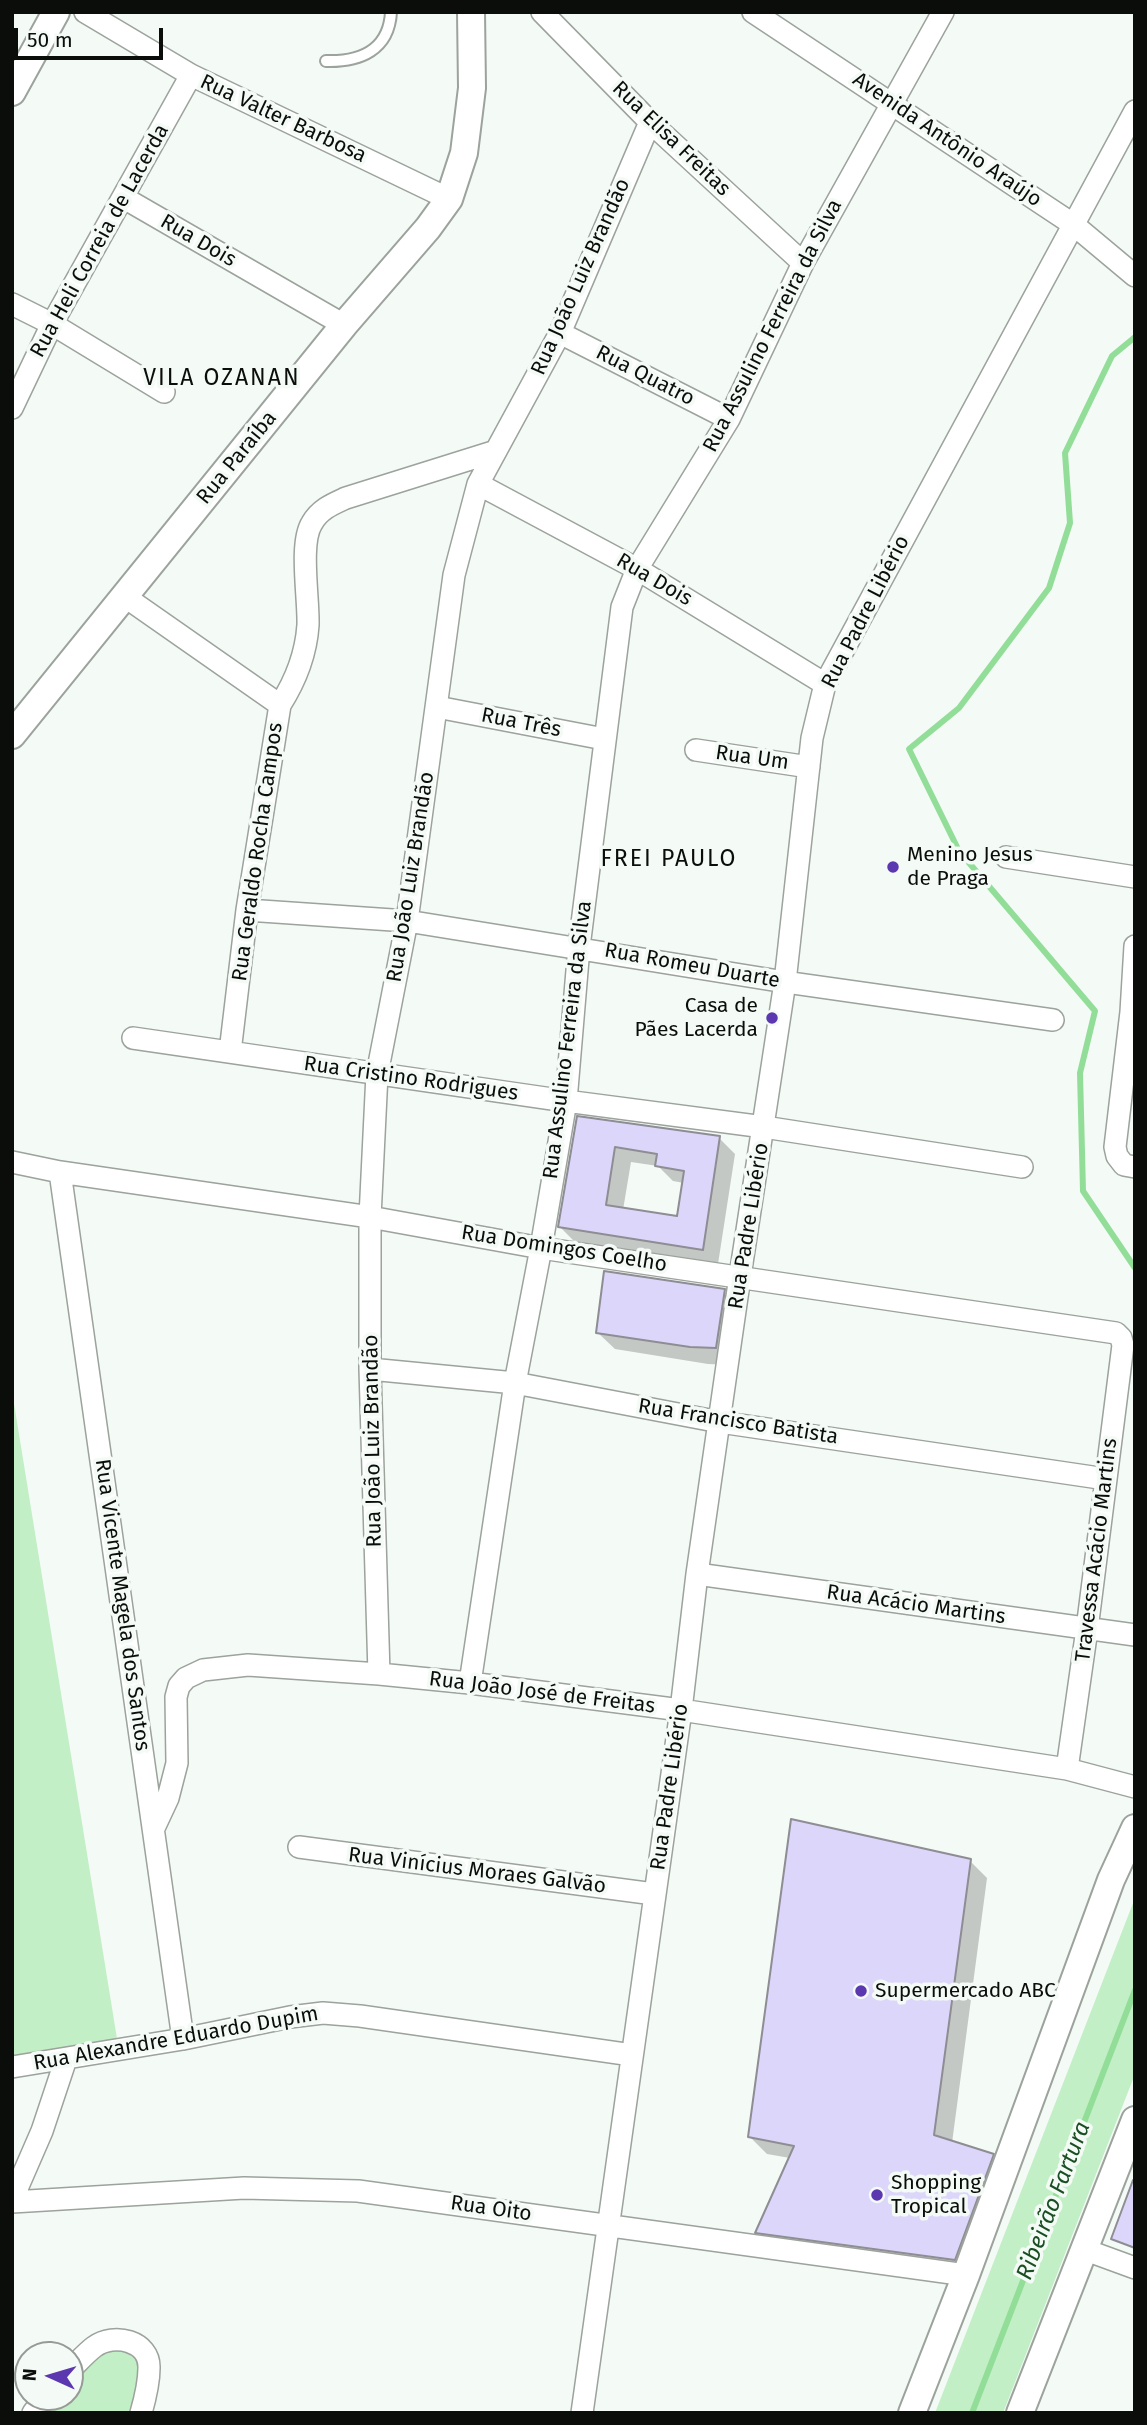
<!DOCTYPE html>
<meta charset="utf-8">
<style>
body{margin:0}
#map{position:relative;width:1147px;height:2425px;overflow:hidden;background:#f4faf5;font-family:"Fira Sans",sans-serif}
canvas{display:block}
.frame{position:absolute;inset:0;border:14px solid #0b0d0b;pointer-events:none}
.north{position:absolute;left:14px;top:2341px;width:70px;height:70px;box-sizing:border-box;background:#f4faf5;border:2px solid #979b97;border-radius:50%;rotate:274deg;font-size:19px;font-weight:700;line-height:28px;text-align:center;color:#0b0d0b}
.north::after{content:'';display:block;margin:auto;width:24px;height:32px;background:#5c38b0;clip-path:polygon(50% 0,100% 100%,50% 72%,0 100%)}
.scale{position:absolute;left:14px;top:28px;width:149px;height:32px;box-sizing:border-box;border:4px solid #0b0d0b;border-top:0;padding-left:9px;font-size:21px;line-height:24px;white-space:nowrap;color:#0b0d0b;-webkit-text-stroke:5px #f4faf5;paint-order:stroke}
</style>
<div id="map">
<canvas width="1147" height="2425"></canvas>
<div class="frame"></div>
<div class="north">N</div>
<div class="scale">50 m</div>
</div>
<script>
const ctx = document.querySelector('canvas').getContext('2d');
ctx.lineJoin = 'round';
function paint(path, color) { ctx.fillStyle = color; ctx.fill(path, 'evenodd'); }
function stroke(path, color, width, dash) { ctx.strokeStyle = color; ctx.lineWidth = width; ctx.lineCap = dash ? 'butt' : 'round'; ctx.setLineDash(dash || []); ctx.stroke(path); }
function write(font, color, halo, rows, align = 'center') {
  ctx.font = font + ' "Fira Sans",sans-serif'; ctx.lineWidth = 7; ctx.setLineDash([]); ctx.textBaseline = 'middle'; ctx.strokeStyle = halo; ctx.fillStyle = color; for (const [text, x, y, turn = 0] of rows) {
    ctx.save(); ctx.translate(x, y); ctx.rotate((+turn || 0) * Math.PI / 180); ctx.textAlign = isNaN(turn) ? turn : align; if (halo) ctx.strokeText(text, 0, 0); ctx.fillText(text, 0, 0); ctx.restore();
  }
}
paint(new Path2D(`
 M12 1391 118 2045 12 2059Z
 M1135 1898V2074L1003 2413H935Z
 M123 2341 146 2364 139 2413H34L46 2397H70V2372Z`), '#c2efc5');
paint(new Path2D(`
 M579 1118 719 1138 735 1154 718 1264 575 1242 560 1227ZM631 1162 658 1166 673 1181 684 1183 679 1218 623 1210Z
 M724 1291 741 1308 732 1365 708 1364 615 1349 597 1332Z
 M970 1861 987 1878 952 2143 993 2156 1010 2173 972 2276 774 2249 757 2232 790 2158 767 2154 750 2137Z`), '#0003');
stroke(new Path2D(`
 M1135 337 1112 356 1065 453 1070 523 1049 588 959 708 909 749 959 851 1095 1011 1080 1073 1083 1191 1135 1268
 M972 2413 1135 1990`), '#92de99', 6);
const building = new Path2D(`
 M577 1116 720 1136 703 1250 558 1227ZM615 1147 657 1154 655 1166 684 1171 677 1216 606 1205Z
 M604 1271 725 1289 716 1348 690 1347 596 1333Z
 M791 1819 971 1859 934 2135 994 2154 955 2260 755 2233 794 2146 748 2137Z
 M1133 2180H1135V2248L1111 2239Z`);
paint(building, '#dcd7fa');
stroke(building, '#8e8d94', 2);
const service = new Path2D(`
 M326 61C360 62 389 50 391 12`);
const minor = new Path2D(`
 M85 12 191 75 449 199
 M542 12 650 122 803 263
 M753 12 1074 225 1135 276
 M124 198 344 325
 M12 304 52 324 164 392
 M560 333 729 419
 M12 408 52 324 191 75
 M478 484 637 569 825 684
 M124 596 280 705
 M437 707 604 739
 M696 750 809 767
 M1006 857 1135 877
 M247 910 407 921 785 982 1053 1020
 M1135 946 1131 1012 1115 1147 1117 1156 1124 1165 1135 1167
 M133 1038 566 1101 764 1127 1022 1167
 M230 1052 247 910 280 705C296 680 306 655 308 625 309 599 299 543 312 523 320 509 333 504 346 498L496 451
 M12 1162 60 1172 370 1217 541 1248 1116 1333 1121 1338 1123 1345 1087 1629 1067 1769
 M60 1172 183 2039
 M370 1369 515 1383 720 1422 1106 1479
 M697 1574 1135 1635
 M379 1674 370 1369V1217L377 1074 407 921 454 575 478 484 560 333 650 122
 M470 1683 515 1383 541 1248 566 1101 579 947 622 607 637 569 729 419 803 263 943 12
 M154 1828 168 1798 177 1763 176 1697 179 1686 186 1678 203 1670 248 1665 379 1674 470 1683 681 1710 1067 1769 1135 1787
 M299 1847 654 1894
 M12 2067 183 2039 290 2017 323 2013 360 2016 632 2055
 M12 2200 42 2131 66 2059
 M12 2202 244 2188 358 2191 966 2275
 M1083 2249 1135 2268
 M70 2370C78 2362 86 2353 94 2347 114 2332 150 2341 149 2368 149 2382 145 2399 141 2413
 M33 2413 45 2397
 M582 2413 681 1710 697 1574 740 1276 785 982 812 738 825 684 1135 111`);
const tertiary = new Path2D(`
 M12 92 56 12
 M12 735 344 325 428 228 449 199 464 153 472 88 471 12
 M912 2413 966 2275 1111 1880 1135 1828
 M1020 2413 1135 2120`);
stroke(service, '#9ca29c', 14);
stroke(minor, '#9ca29c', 24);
stroke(tertiary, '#9ca29c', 30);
stroke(service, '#fff', 10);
stroke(minor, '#fff', 21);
stroke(tertiary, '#fff', 26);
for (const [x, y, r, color] of [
 [893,867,7,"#5c38b0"],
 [772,1018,7,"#5c38b0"],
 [861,1991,7,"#5c38b0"],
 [877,2195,7,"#5c38b0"]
]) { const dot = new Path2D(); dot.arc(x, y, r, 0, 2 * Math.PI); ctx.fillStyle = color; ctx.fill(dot); stroke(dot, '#f4faf5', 2.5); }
write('21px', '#0b0d0b', '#f4faf5', [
 ["Rua Valter Barbosa",283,119,25],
 ["Rua Elisa Freitas",671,139,44],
 ["Avenida Antônio Araújo",947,140,34],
 ["Rua Heli Correia de Lacerda",100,241,-61],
 ["Rua Dois",198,241,30],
 ["Rua João Luiz Brandão",581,277,-66],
 ["Rua Assulino Ferreira da Silva",773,326,-63],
 ["Rua Quatro",645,376,27],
 ["Rua Paraíba",237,458,-51],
 ["Rua Dois",654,580,30],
 ["Rua Padre Libério",866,612,-63],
 ["Rua Três",521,723,11],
 ["Rua Um",752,758,8],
 ["Rua Geraldo Rocha Campos",258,852,-82],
 ["Rua João Luiz Brandão",411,877,-81],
 ["Rua Romeu Duarte",692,966,10],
 ["Rua Assulino Ferreira da Silva",568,1040,-83],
 ["Rua Cristino Rodrigues",411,1079,8],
 ["Rua Padre Libério",749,1226,-81],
 ["Rua Domingos Coelho",564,1249,9],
 ["Rua Francisco Batista",738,1422,9],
 ["Rua João Luiz Brandão",373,1441,-91],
 ["Travessa Acácio Martins",1097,1550,-83],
 ["Rua Vicente Magela dos Santos",122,1605,82],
 ["Rua Acácio Martins",916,1605,8],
 ["Rua João José de Freitas",542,1693,7],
 ["Rua Padre Libério",670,1787,-82],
 ["Rua Vinícius Moraes Galvão",477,1871,7],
 ["Rua Alexandre Eduardo Dupim",176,2039,-10],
 ["Rua Oito",491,2209,8]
]);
write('21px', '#0b0d0b', '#f4faf5', [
 ["Menino Jesus",907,855],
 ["de Praga",907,879],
 ["Casa de",758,1006,"right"],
 ["Pães Lacerda",758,1030,"right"],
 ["Supermercado ABC",875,1991],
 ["Shopping",891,2183],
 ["Tropical",891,2207]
], 'left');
ctx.letterSpacing = '2px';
write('23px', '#0b0d0b', '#f4faf5', [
 ["VILA OZANAN",222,379],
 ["FREI PAULO",669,860]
]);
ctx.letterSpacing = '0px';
write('italic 23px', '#1a4e23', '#f4faf5', [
 ["Ribeirão Fartura",1054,2201,-69]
]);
</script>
